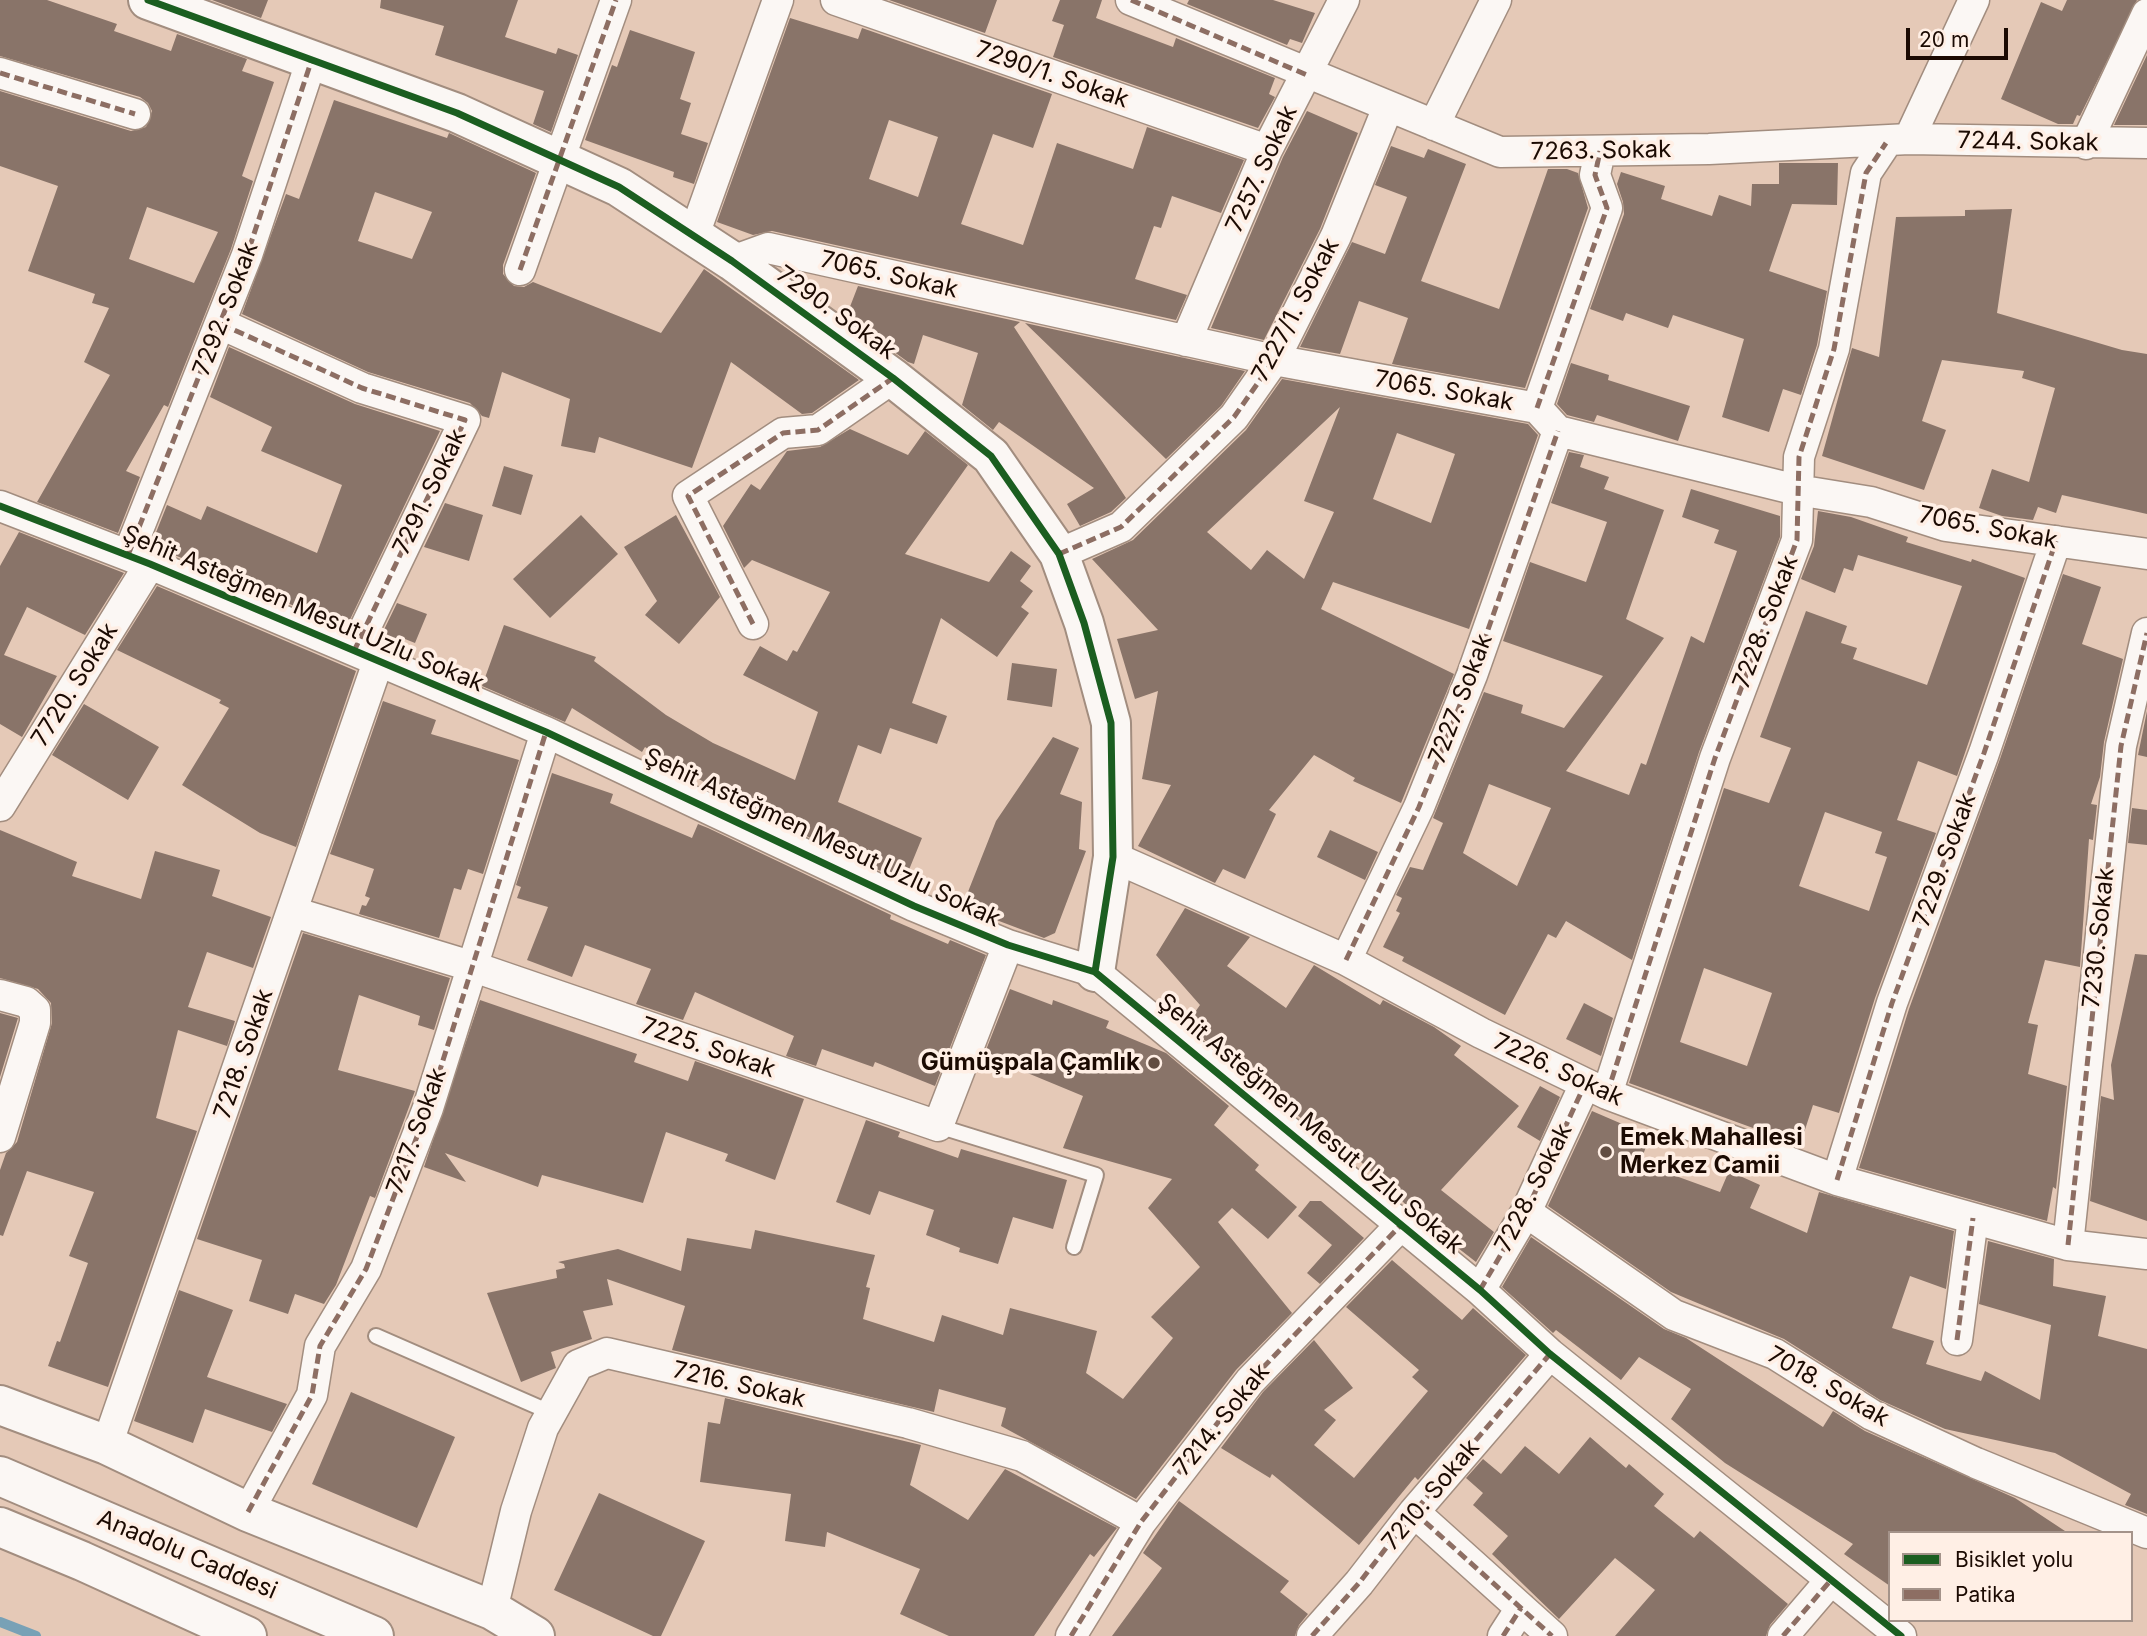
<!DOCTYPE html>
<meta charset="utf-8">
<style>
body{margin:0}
#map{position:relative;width:2147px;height:1636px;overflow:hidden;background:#e5c9b7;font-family:Inter,sans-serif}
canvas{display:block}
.legend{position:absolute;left:1888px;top:1531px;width:245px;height:91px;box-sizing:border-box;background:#ffefe5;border:2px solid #a4938a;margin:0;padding:9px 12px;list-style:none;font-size:21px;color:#1b0a02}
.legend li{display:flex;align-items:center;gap:14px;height:35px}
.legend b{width:35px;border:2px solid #a4938a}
.scale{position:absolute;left:1906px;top:28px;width:102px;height:32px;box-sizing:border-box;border:4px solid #1b0a02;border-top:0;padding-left:9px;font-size:21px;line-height:24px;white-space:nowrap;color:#1b0a02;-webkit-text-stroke:5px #ffefe5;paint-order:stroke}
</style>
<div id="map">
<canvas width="2147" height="1636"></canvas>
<ul class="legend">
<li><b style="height:9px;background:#1b5e20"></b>Bisiklet yolu</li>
<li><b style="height:9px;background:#8d6e63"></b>Patika</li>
</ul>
<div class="scale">20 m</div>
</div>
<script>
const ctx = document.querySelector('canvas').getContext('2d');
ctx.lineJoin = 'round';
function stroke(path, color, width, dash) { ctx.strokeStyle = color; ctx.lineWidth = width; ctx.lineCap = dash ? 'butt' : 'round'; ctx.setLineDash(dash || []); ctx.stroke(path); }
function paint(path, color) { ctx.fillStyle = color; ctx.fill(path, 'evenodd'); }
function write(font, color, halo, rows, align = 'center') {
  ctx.font = font + ' Inter,sans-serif'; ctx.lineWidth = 7; ctx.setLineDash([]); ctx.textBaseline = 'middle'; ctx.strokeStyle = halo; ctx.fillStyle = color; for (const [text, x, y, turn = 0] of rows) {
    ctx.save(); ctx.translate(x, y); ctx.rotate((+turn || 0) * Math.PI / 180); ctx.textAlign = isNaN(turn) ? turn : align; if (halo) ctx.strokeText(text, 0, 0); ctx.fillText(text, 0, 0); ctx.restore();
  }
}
stroke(new Path2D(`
 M0 1622 36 1636`), '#78a1b6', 10);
paint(new Path2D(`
 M0 0H47L117 24 114 31 171 51 177 34 247 59 242 71 274 82 242 176 253 181 231 249 168 407 164 405 126 471 140 477 118 533 37 502 110 375 84 362 109 308 92 303 95 294 28 271 58 186 0 166V91L131 131 146 127 152 111 148 103 140 97 0 56ZM147 207 218 232 194 283 129 259Z
 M212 0H268L261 18Z
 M381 0H518L505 37 556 54 558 48 578 55 551 132 533 124 544 91 435 55 444 26 380 8Z
 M889 0H997L985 33Z
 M1060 0H1102L1096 18 1173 47 1176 38 1275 78 1269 94 1275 97 1258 128 1053 57 1064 25 1052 21Z
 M1189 0H1273L1315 13 1302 43 1290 39 1287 45 1187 4Z
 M2067 0H2137L2080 116 2077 115 2073 124H2058L2001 99 2041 2 2062 11Z
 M790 18 858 39 862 28 1052 94 1033 148 993 134 961 224 1023 245 1057 143 1133 169 1147 127 1244 160 1221 213 1172 196 1161 228 1154 226 1135 279 1187 295 1176 320 772 231 753 235 717 222ZM889 120 938 137 918 197 869 179Z
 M630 30 695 52 680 99 691 103 681 134 708 143 694 184 673 177 674 172 585 140 612 65 617 67Z
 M2147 55V125H2114Z
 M334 100 447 138 449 133 536 173 503 265V274L514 286 524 287 533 282 661 333 704 269 859 380 812 413 802 414 731 362 692 468 599 437 595 453 561 446 570 399 502 372 489 418 482 416 470 403 368 372 242 314 286 194 299 199ZM375 192 432 212 412 259 358 241Z
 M1307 111 1358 133 1320 229 1264 340 1211 328 1283 157Z
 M1391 146 1424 158 1428 149 1466 164 1421 281 1499 309 1548 169H1567L1578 173 1588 208 1525 388 1392 364 1408 318 1359 301 1340 354 1300 347 1352 242 1385 254 1407 197 1375 185Z
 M1779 163H1838L1837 205 1792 204 1769 271 1827 291 1817 345 1801 395 1783 389 1769 432 1722 417 1744 339 1673 315 1668 328 1626 313 1623 321 1590 309 1624 214 1623 202 1617 184 1621 172 1665 186 1661 199 1712 216 1719 195 1751 206 1752 184H1779Z
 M2012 209 1997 313 2122 350 2147 354V514L2062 495 2056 513 2038 507 2033 520 2002 516 1979 508 1992 469 2029 482 2055 388 2022 378 2024 371 1942 360 1922 421 1946 430 1924 490 1822 456 1852 348 1879 357 1896 217 1965 216V210Z
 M858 286 1020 322 1014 327 1126 498 1111 512 1080 526 1067 504 1094 488 999 422 993 430 962 405 978 353 923 335 914 364 908 362 846 317Z
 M1025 323 1180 357 1245 371 1221 406 1166 459Z
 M229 347 355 404 440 431 346 628 151 545 167 505 201 520 207 506 317 553 342 485 261 451 272 427 210 397Z
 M1571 363 1609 375 1608 380 1690 406 1678 441 1597 415 1594 422 1567 415 1557 404Z
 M1282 379 1528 424 1538 435 1469 629 1333 582 1321 609 1454 674 1401 803 1353 781 1355 778 1314 755 1269 810 1276 814 1245 879 1223 869 1215 883 1138 846 1171 785 1142 779 1158 691 1135 699 1117 639 1158 630 1092 559 1133 540 1246 430ZM1340 407 1304 501 1334 512 1304 579 1267 550 1251 570 1207 532ZM1397 433 1455 454 1431 523 1373 499Z
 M850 429 908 455 925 431 968 465 905 554 989 582 1011 551 1031 566 1020 581 1033 591 1021 607 1029 613 997 657 941 618 912 703 947 716 937 744 890 728 881 754 858 745 838 802 922 838 904 882 713 792 714 788 645 747 642 752 572 708 565 722 482 686 504 625 596 657 594 661 666 715 713 743 795 780 818 712 743 675 760 646 787 661 793 650 797 652 830 592 752 560 744 568 723 526 751 484 760 490 787 451 820 447Z
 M1569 452 1584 455 1580 467 1609 477 1604 489 1664 510 1626 619 1664 638 1566 771 1629 795 1641 763 1646 765 1691 636 1704 643 1737 551 1714 543 1719 530 1682 517 1691 489 1780 516V537L1699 752 1632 960 1566 921 1556 938 1548 934 1505 1015 1402 961 1404 957 1383 947 1400 913 1396 911 1402 898 1396 895 1410 867 1423 870 1443 823 1433 818 1484 692 1523 705 1521 713 1564 728 1603 676 1503 641 1530 562 1586 582 1607 522 1551 503ZM1489 784 1551 808 1517 886 1463 853Z
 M504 466 533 475 521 515 492 506Z
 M445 503 483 515 469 561 424 547Z
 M1818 511 1851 517 1908 537 1906 542 1971 562 1972 559 2025 578 1957 776 1918 761 1897 820 1936 833 1875 998 1839 1113 1813 1105 1800 1145 1629 1083 1724 788 1769 803 1791 748 1760 737 1806 611 1847 626 1841 643 1857 648 1853 659 1927 685 1962 586 1858 555 1853 571 1844 568 1835 593 1801 579 1814 546ZM1825 812 1882 832 1875 853 1887 857 1869 911 1799 886ZM1704 968 1772 993 1747 1066 1680 1042Z
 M581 515 618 554 550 618 513 579Z
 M676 515 720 597 679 644 645 615 657 601 624 547Z
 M19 532 124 573 85 635 27 607 4 655 57 676 22 737 0 724V566Z
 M2063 574 2101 587 2082 644 2123 659 2104 742 2100 777 2091 804 2097 805 2093 840 2089 839 2080 967 2045 960 2028 1023 2038 1025 2028 1074 2067 1086 2056 1189 2053 1187 2047 1221 1859 1168 1909 1009 2000 759Z
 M157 586 356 671 296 847 260 833 182 785 229 708 219 703 221 700 117 650Z
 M397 603 427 614 415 643 400 637 395 649 378 642Z
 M1012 663 1057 669 1052 707 1007 700Z
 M383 701 436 720 431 734 519 760 483 874 468 869 461 890 454 888 439 938 359 914 362 905 366 906 370 898 365 896 374 869 330 854Z
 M84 704 159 747 128 800 52 755Z
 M2147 711V757L2138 755Z
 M1053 737 1079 748 1060 794 1082 802 1079 849 1086 851 1055 933 1044 938 962 907 996 821Z
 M552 773 613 794 610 803 692 838 698 824 708 828 891 915 890 919 948 944 950 940 986 955 935 1086 875 1062 873 1067 822 1049 816 1066 786 1056 794 1036 695 992 683 1020 636 1004 651 969 585 945 572 977 527 960 548 907 517 898 521 887 516 885Z
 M2132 808 2147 810V845L2128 843Z
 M0 830 77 862 72 876 141 899 155 851 220 870 212 896 271 917 253 968 207 952 188 1007 235 1021 227 1046 178 1030 156 1118 197 1131 108 1387 48 1366 57 1341 60 1342 88 1263 69 1256 94 1192 27 1171 3 1236 0 1235V1170L6 1153 17 1142 52 1023 51 1003 38 989 0 978Z
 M1330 830 1378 852 1365 880 1317 857Z
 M1185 908 1250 937 1227 966 1286 1008 1314 965 1380 1005 1383 1000 1434 1027 1461 1046 1454 1055 1519 1106 1441 1190 1494 1232 1476 1262 1422 1220 1340 1142 1336 1148 1295 1113 1297 1110 1259 1071 1252 1079 1186 1025 1200 1005 1156 955Z
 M303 933 450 978 434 1030 418 1025 420 1016 359 995 338 1070 415 1091 375 1198 370 1196 336 1285 324 1304 295 1294 288 1314 249 1301 262 1260 197 1239Z
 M2135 954 2147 955V1221L2090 1201 2101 1096 2114 1100 2111 1065Z
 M1010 989 1052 1005 1053 1000 1109 1021 1106 1028 1166 1053 1229 1106 1214 1125 1259 1165 1255 1170 1297 1207 1268 1239 1232 1208 1218 1222 1292 1313 1236 1370 1136 1499 1001 1426 1006 1408 939 1389 934 1412 672 1350 685 1306 607 1279 613 1305 583 1311 592 1339 551 1352 556 1368 521 1382 487 1293 557 1278 556 1270 565 1268 564 1264 558 1262 618 1249 681 1271 687 1238 751 1249 755 1230 875 1255 866 1287 870 1288 863 1319 934 1342 942 1315 1003 1335 1010 1308 1097 1331 1086 1373 1123 1399 1173 1338 1151 1317 1200 1267 1148 1208 1172 1179 1063 1148 1083 1096 984 1055Z
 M480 1000 637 1054 634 1062 688 1081 695 1061 804 1099 775 1180 725 1161 728 1154 666 1132 643 1203 542 1175 538 1187 445 1153 466 1182 424 1167Z
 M1584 1003 1613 1018 1601 1056 1566 1039Z
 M0 1013 18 1018 0 1077Z
 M1540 1086 1560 1097 1540 1141 1517 1127Z
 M1592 1111 1650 1136 1640 1163 1720 1192 1729 1171 1760 1185 1750 1208 1807 1233 1819 1192 1954 1231 1946 1289 1910 1276 1892 1328 1934 1341 1926 1364 1981 1381 1985 1371 2040 1400 2051 1325 1979 1304 1988 1241 2054 1259 2053 1286 2106 1296 2098 1336 2147 1349V1514L2125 1505 2131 1494 2055 1453 1945 1429 1880 1400 1784 1339 1671 1292 1548 1206Z
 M866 1120 900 1132 898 1137 958 1158 961 1149 1067 1180 1053 1229 1013 1217 998 1264 959 1252 960 1248 926 1235 934 1210 879 1191 870 1215 836 1202Z
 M1310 1201H1321L1364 1238 1320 1284 1307 1273 1332 1245 1298 1216Z
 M1531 1237 1664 1329 1686 1338 1823 1427 1833 1411 1865 1431 2015 1498 2068 1533H1890V1586L1844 1554 1853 1544 1725 1463 1671 1419 1691 1389 1639 1357 1621 1380 1556 1330 1553 1333 1502 1287Z
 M1392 1260 1462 1320 1473 1308 1526 1355 1418 1480 1415 1477 1359 1545 1272 1474 1270 1478 1221 1448 1263 1392 1314 1340 1353 1388 1324 1410 1336 1420 1314 1445 1354 1478 1428 1391 1412 1377 1419 1370 1346 1307Z
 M179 1290 233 1310 207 1377 287 1404 272 1432 205 1409 193 1443 134 1421Z
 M351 1392 455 1437 417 1528 312 1484Z
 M725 1398 921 1445 910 1485 968 1520 1005 1469 1117 1528 1094 1557 1090 1554 1034 1636H949L900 1614 920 1569 827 1532 825 1547 785 1541 791 1494 700 1482 708 1422 720 1424Z
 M1590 1437 1626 1468 1629 1464 1664 1494 1654 1506 1694 1538 1700 1531 1788 1604 1770 1625 1766 1636H1615L1655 1590 1615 1558 1559 1619 1492 1554 1508 1536 1473 1505 1483 1493 1466 1478 1483 1459 1501 1474 1525 1446 1559 1474Z
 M599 1493 705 1541 661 1636H653L554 1590Z
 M1179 1501 1289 1581 1280 1592 1308 1614 1299 1625 1295 1636H1112L1162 1568 1143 1553Z`), '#897469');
const lane = new Path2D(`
 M938 1126 1096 1175 1074 1247
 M376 1336 552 1413`);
const street = new Path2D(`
 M836 0 1267 150
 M1131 0 1500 152 1709 149 1909 139 2147 143
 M0 73 135 114
 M1434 125 1496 0
 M1909 139 1974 0
 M2086 144 2147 14
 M694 235 778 0
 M732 261 768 248 1274 360 1537 408 1558 431 1797 490 1871 502 1946 526 2147 554
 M520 270 616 0
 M221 324 362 388 465 420 355 649
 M1186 341 1267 150 1344 0
 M1537 408 1607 208 1595 175 1600 151
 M0 506 150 564 546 732 914 906 1008 945 1095 972 1480 1290 1550 1354 1901 1636
 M1059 554 1121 527 1234 417 1274 360 1336 236 1388 107
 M128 555 247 255 312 59
 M753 624 688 496 783 433 818 430 893 378
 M0 806 150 564
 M1113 857 1346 960 1481 1033 1607 1094 1837 1180 2068 1245 2147 1254
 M293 912 474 967 938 1126 1008 945
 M1346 960 1419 807 1472 675 1558 431
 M0 995 26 1002 35 1010V1023L0 1137
 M1607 1094 1715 758 1797 540 1799 457 1834 349 1866 173 1886 143
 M1837 1180 1892 1003 1984 753 2056 541
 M1526 1212 1674 1315 1775 1354 1872 1415 1976 1463 2147 1533
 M2068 1245 2121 746 2147 633
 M1480 1290 1526 1212 1585 1084
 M1957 1340 1973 1218
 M107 1445 378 662
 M248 1512 312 1395 320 1346 366 1269 428 1108 546 732
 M1414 1512 1552 1636
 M492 1610 516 1511 543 1428 578 1365 607 1353 908 1423 1022 1456 1141 1522
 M1071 1636 1141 1522 1250 1381 1401 1225
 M1312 1636 1359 1583 1414 1512 1550 1354
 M1503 1636 1521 1608
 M1783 1636 1831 1580`);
const secondary = new Path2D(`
 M148 0 457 113 619 187 732 261 893 378 991 456 1059 554 1084 623 1111 723 1113 857 1095 972
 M0 1405 107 1445 248 1512 492 1610 535 1636`);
const highway = new Path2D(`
 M0 1476 374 1636
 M0 1527 82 1561 247 1636`);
stroke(lane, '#a28d7f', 18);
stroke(street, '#a28d7f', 33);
stroke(secondary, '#a28d7f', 42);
stroke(highway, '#a28d7f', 42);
stroke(lane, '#fbf7f4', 14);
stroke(street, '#fbf7f4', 30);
stroke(secondary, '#fbf7f4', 38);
stroke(highway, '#fbf7f4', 38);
stroke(new Path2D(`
 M1131 0 1307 75
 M0 73 135 114
 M520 270 616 0
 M221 324 362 388 465 420 355 649
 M1537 408 1607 208 1595 175 1600 151
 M1059 554 1121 527 1234 417 1274 360
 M128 555 247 255 312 59
 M753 624 688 496 783 433 818 430 893 378
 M1346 960 1419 807 1472 675 1558 431
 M1607 1094 1715 758 1797 540 1799 457 1834 349 1866 173 1886 143
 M1837 1180 1892 1003 1984 753 2056 541
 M2068 1245 2121 746 2147 633
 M1480 1290 1526 1212 1585 1084
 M1957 1340 1973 1218
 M248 1512 312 1395 320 1346 366 1269 428 1108 546 732
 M1414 1512 1552 1636
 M1071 1636 1141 1522 1250 1381 1401 1225
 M1312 1636 1359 1583 1414 1512 1550 1354
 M1503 1636 1521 1608
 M1783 1636 1831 1580`), '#8d6e63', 5, [10, 5]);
stroke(new Path2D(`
 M148 0 457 113 619 187 732 261 893 378 991 456 1059 554 1084 623 1111 723 1113 857 1095 972
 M0 506 150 564 546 732 914 906 1008 945 1095 972 1480 1290 1550 1354 1901 1636`), '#1b5e20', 7);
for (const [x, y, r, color] of [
 [1154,1063,7,"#624d41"],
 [1606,1152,7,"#624d41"]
]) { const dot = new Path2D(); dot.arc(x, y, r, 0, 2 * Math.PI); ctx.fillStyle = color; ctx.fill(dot); stroke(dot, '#ffefe5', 2.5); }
write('24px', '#1b0a02', '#ffefe5', [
 ["7290/1. Sokak",1052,75,19],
 ["7244. Sokak",2028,142,1],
 ["7263. Sokak",1601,151,-1],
 ["7257. Sokak",1262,169,-65],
 ["7065. Sokak",889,275,13],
 ["7292. Sokak",226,309,-69],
 ["7227/1. Sokak",1296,310,-62],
 ["7290. Sokak",836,313,36],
 ["7065. Sokak",1444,391,10],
 ["7291. Sokak",430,492,-64],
 ["7065. Sokak",1988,528,11],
 ["Şehit Asteğmen Mesut Uzlu Sokak",303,609,23],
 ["7228. Sokak",1766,622,-69],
 ["7720. Sokak",75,685,-58],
 ["7227. Sokak",1461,699,-69],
 ["Şehit Asteğmen Mesut Uzlu Sokak",822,838,25],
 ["7229. Sokak",1945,860,-70],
 ["7230. Sokak",2099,938,-84],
 ["7225. Sokak",708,1048,19],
 ["7218. Sokak",244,1054,-71],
 ["7226. Sokak",1558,1070,25],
 ["Şehit Asteğmen Mesut Uzlu Sokak",1310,1124,40],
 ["7217. Sokak",417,1131,-70],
 ["7228. Sokak",1534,1188,-63],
 ["7216. Sokak",739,1385,13],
 ["7018. Sokak",1828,1387,30],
 ["7214. Sokak",1222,1420,-51],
 ["7210. Sokak",1431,1495,-50],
 ["Anadolu Caddesi",187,1555,23]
]);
write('bold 24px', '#1b0a02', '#ffefe5', [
 ["Gümüşpala Çamlık",1140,1063],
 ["Emek Mahallesi",1620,1138,"left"],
 ["Merkez Camii",1620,1166,"left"]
], 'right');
</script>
